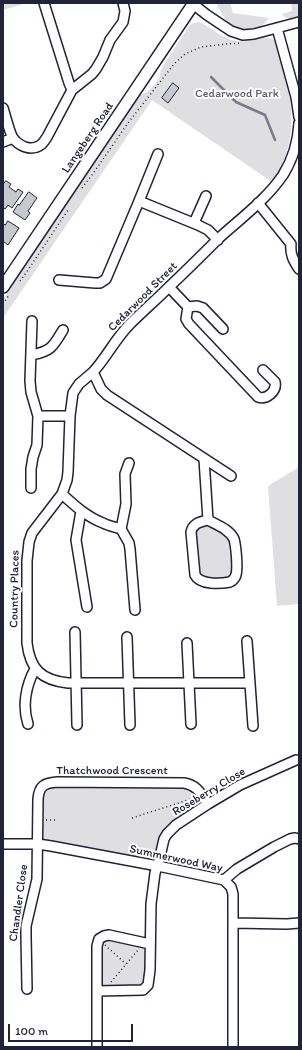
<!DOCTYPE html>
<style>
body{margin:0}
#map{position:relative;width:302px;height:1050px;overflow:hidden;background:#fff;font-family:Itim,sans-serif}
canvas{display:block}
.frame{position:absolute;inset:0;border:4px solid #22223b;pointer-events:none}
.scale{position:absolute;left:8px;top:1024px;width:125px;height:18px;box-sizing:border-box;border:2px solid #22223b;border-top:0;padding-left:5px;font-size:12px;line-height:14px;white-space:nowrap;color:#22223b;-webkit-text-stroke:3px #fff;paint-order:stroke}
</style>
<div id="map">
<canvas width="302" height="1050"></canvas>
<div class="frame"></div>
<div class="scale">100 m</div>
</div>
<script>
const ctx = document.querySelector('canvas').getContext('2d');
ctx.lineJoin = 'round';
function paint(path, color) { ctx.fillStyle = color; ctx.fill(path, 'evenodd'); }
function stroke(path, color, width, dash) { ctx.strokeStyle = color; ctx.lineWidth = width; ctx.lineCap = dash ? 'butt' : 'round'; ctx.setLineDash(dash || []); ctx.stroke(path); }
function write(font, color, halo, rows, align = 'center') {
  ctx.font = font + ' Itim,sans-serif'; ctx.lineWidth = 4; ctx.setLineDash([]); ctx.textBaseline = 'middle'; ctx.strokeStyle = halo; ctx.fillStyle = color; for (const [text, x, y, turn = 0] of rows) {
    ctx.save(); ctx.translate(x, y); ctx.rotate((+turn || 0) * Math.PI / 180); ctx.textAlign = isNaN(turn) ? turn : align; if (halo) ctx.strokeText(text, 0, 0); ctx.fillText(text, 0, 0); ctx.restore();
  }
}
paint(new Path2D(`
 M3 3H27L3 10Z
 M217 3H230L233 13 269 18C261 32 243 32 230 24 226 21 223 16 221 12 219 8 217 7 217 3Z
 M294 3H299V16L291 18H286L282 14 292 11 291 5Z
 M199 22C211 27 221 38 235 41 246 43 268 33 275 41 276 42 277 44 278 46 291 95 302 134 274 180H269L152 100 3 318V300L40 243 141 93 143 94C153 89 160 80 161 69L189 26 193 23Z
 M299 467V604L277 606 268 486Z
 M207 524 228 535 231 539 233 572 231 577 226 579H204L199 575 194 532 196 527Z
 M48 786H184L191 788 199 798 198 804 195 809 165 828 162 833 157 852 145 860 45 840 41 836V794Z
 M107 939 141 946 144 948 146 953V981L141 987H107L103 985 101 980V941Z`), '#dfdfe2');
stroke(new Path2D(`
 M211 77 236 102 265 115 275 140`), '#7a7a88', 2.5);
const building = new Path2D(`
 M173 83 179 88 168 103 162 98Z
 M6 181 11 184 9 187 16 192 18 189 23 192 12 208 8 205 5 209 3 208V185Z
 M29 192 37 198 28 211 30 213 25 220 13 212 18 204 19 205Z
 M8 221 19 228 8 245 3 241V223L5 225Z`);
paint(building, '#c8c8cf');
stroke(building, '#22223b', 1);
const minor = new Path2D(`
 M44 3 69 83 72 90
 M193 4 207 15 231 31 243 35 254 34 299 22
 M277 28 296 97 299 117
 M3 108C5 114 10 134 13 138 19 146 30 151 39 146 43 144 45 140 47 137L72 90 92 74 96 69 103 57 110 40 123 22 125 11 123 3
 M3 142 13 138
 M139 201 158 154
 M258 203 291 244C290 254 293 260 299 269
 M194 223 206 196
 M59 280 95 283H100L106 279 139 201 198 225 208 230 218 240
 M169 287 188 307 186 319 189 324 258 397C267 400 277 391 275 382L263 370
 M188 307 197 306 203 308 223 329
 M32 355C51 351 53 347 63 330
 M93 372 79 384 73 393 70 416 68 472 67 480 62 494 32 533 29 542 27 561V643C30 669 41 680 68 683H250
 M38 416H70
 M204 459 208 520C200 522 193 523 191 532L195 575C200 585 220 584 230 582 234 580 235 578 236 575 238 568 236 546 234 539 229 529 217 525 208 520
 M231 476 107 395 101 389 93 372C107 357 115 339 130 324 143 311 157 299 170 286 186 271 202 255 218 239 240 219 266 200 283 175 293 159 298 141 299 123
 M31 488V469L33 457 37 445 38 416 31 392 30 381 32 321
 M62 494C74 505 87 517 103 523 109 526 115 527 121 529L129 543 130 549 135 610
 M81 511 76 540 87 607
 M121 529 126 504 125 474 129 463
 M75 632 77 725
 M127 637 130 725
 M247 641 253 726
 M187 643 191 724
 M28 724C22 706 26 685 35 669
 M3 844H38L51 846 158 866 224 880 231 887 233 894V1047
 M224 880 237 869 274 847 290 839 295 838 299 839
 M234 923 287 924 299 923
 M27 989 26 936V926L37 879 38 799C39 786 44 783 57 782L184 783C197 785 201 794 208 804
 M97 991 143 990 148 985 150 970 151 904 155 873 159 861 164 839 167 834 176 825 208 804 240 785 296 760
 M97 1047V946L99 939 104 936 109 935 150 944`);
const major = new Path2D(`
 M3 287 194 3`);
stroke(minor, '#22223b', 12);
stroke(major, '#22223b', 14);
stroke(new Path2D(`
 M82 188 92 175 128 123 174 64 185 54 201 47 227 44 240 43
 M20 281 28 270 68 210
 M3 304 9 295
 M132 818 194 798
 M46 820H58
 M105 945 126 964
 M111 982 138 950`), '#22223b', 1.5, [1, 3]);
stroke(minor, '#fff', 9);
stroke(major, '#fff', 11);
write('12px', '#5b5b6d', '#fff', [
 ["Cedarwood Park",237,94]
]);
write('12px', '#22223b', '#fff', [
 ["Langeberg Road",88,138,-56],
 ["Cedarwood Street",143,297,-45],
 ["Country Places",15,589,-89],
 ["Thatchwood Crescent",112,771],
 ["Roseberry Close",209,792,-31],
 ["Summerwood Way",176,859,12],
 ["Chandler Close",19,903,-82]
]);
</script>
